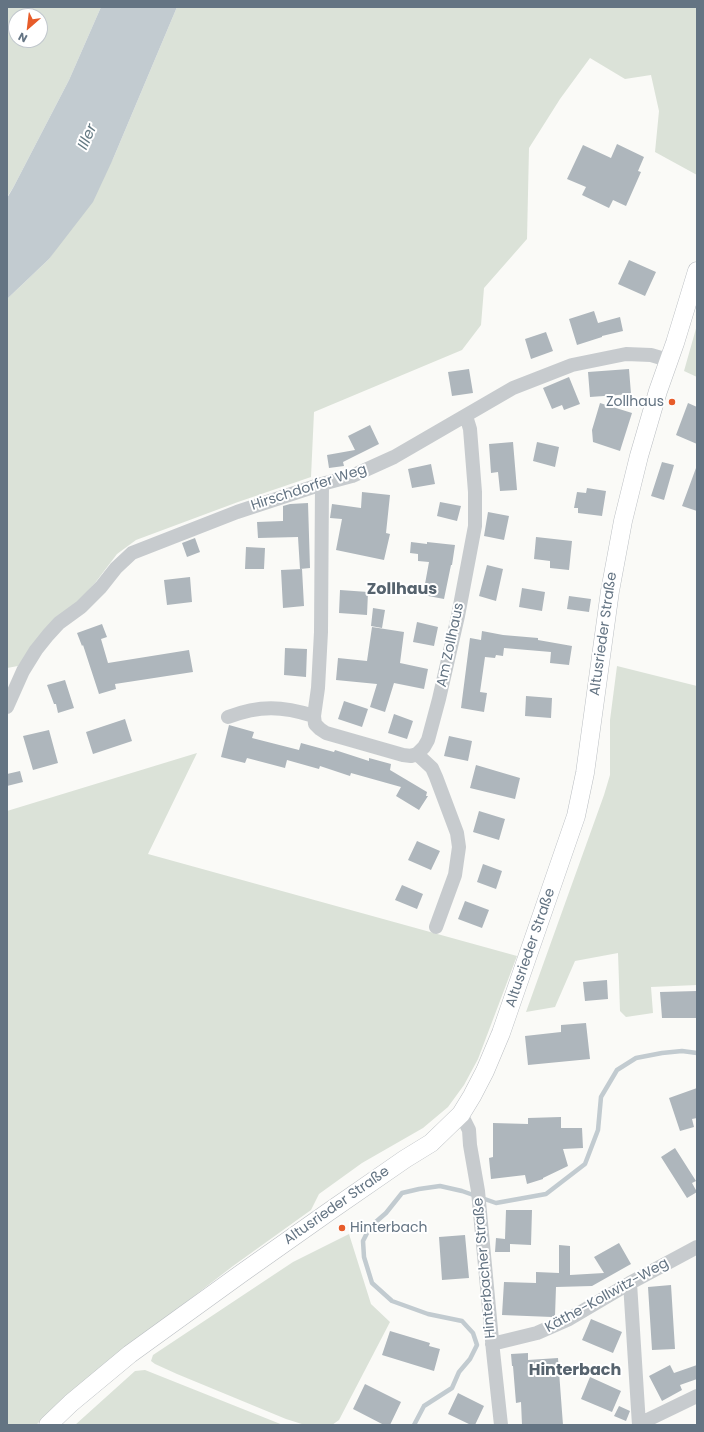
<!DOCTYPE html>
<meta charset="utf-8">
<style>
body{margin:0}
#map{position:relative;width:704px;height:1432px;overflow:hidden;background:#fafaf7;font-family:Poppins,sans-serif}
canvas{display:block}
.frame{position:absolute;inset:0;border:8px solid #647483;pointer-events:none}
.north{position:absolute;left:8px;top:8px;width:40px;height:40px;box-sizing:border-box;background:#fff;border:1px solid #c1c7cd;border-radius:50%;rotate:208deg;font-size:11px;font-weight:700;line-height:16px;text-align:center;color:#647483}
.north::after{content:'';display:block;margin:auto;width:14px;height:18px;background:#e75c2a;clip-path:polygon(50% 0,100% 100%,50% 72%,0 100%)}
</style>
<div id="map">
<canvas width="704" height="1432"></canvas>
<div class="frame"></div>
<div class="north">N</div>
</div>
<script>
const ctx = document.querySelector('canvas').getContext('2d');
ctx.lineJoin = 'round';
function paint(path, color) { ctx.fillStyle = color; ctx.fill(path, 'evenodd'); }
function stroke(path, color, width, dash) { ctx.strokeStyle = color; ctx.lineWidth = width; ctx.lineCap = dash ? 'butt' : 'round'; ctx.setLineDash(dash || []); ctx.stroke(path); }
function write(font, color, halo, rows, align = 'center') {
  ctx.font = font + ' Poppins,sans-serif'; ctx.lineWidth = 4; ctx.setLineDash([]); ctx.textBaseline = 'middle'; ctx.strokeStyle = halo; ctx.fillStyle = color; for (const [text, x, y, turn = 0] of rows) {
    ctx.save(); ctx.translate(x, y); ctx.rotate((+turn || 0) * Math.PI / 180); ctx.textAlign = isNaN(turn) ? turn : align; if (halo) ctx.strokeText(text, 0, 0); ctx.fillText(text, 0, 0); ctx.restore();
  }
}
paint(new Path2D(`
 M7 7H101L69 80 13 188 7 197ZM16 16H40V40H16Z
 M177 7H697V175L655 152 659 111 651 75 625 79 590 58 560 99 529 148 527 239 484 288 481 325 462 350 314 412 311 477 238 502 136 540 117 554 95 583 74 606 45 629 18 666 7 668V299L49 259 113 159Z
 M697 325V377L684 371Z
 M617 666 697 686V985L651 987 653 1013 626 1017 620 1011 618 953 575 961 555 1007 526 1012 604 795 610 775V720Z
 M197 753 148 854 517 956 478 1059 464 1085 448 1107 423 1128 362 1163 319 1194 311 1210 233 1266 128 1347 66 1397 36 1425H7V811Z
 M349 1234 371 1304 390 1322 339 1420 332 1425H305L286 1419 177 1374 155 1364 151 1361 153 1355 293 1262Z
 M145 1370 283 1425H75L135 1371Z`), '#dbe2d8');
paint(new Path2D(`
 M101 7H177L113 159 93 202 49 259 7 299V198L13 188 69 80Z`), '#c2cbd0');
stroke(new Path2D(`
 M414 1425 424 1406 452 1388 459 1372 470 1359 477 1345 473 1333 462 1321 428 1314 392 1301 372 1283 364 1257 363 1241 370 1227 386 1213 402 1193 419 1189 440 1186 462 1191 496 1203 546 1194 585 1164 598 1130 601 1097 617 1070 636 1058 662 1053 682 1051 697 1053`), '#c2cbd0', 4.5);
paint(new Path2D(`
 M617 144 644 157 638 171 641 172 626 206 613 200 609 208 582 195 586 187 567 179 583 145 611 158Z
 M629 260 656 272 645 296 618 284Z
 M594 311 598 323 620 317 623 331 602 336V337L577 345 569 319Z
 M546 332 553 351 531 359 525 339Z
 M469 369 473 393 452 396 448 372Z
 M629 369 631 394 590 397 588 372Z
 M569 377 580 404 564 410 562 405 552 409 543 388Z
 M600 403 632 413 620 451 593 442 592 430Z
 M688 403 697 407V444L676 435Z
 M370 425 379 444 343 462 344 466 329 468 327 455 355 450 348 436Z
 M513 442 517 490 500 491 498 472 491 473 489 444Z
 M537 442 559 447 555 467 533 461Z
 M662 462 674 465 664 500 651 496Z
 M431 464 435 484 412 488 408 469Z
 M696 468 697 469V511L682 506Z
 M587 488 606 491 602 516 578 513V508H574L577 492 586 493Z
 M362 492 390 495 386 533 390 534 384 560 336 550 342 519 330 518 332 504 361 508Z
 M440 502 461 506 457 521 437 516Z
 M308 503 310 568 300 569 298 537 258 538 257 522 283 521V506L290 504Z
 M488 512 509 516 504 540 484 536Z
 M536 537 572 541 569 570 550 568V561L534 559Z
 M195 538 200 552 187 557 182 543Z
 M411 542 427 544V542L455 545 452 565H451L444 599 423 595 429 562 418 561V554L410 553Z
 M246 547 265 548 264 569H245Z
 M487 565 503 569 496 601 479 596Z
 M302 569 304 606 283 608 281 570Z
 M190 577 192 602 167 605 164 580Z
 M522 588 545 592 542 611 519 607Z
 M340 590 368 592 367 615 339 613Z
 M569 596 591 599 589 612 567 609Z
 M373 608 385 610 382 628 371 626Z
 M417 622 438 627 434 646 413 642Z
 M102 624 107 637 101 639 108 663 189 650 193 672 115 684 116 689 99 694 83 645 82 646 77 633Z
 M372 627 404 632 400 663 428 669 424 689 394 683 385 712 370 707 377 684 336 680 338 658 367 661Z
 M482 631 503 635 538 638V640L572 646 569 665 550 663 551 652 504 648 503 656 496 655 495 658 485 657 480 692 487 693 484 712 461 708 470 638 481 640Z
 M285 648 307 649 306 677 284 675Z
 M65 680 74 708 58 713 56 704H54L47 685Z
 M526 696 552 698 551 718 525 716Z
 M344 701 368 709 362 727 338 719Z
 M394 714 413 721 407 739 388 733Z
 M125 719 132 741 93 754 86 732Z
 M229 725 254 732 252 738 299 750 301 743 334 752 335 750 369 761V758L391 764 390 770 427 792 426 796H428L419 810 396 796 401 787 351 773 350 776 320 766 319 769 287 760 285 768 247 758 245 763 221 757Z
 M49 730 58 763 33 770 23 736Z
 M449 736 472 741 468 761 444 756Z
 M476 765 520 778 515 799 470 788Z
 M20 771 23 782 7 786V774Z
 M479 811 505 819 499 840 473 832Z
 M417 841 440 851 431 870 408 860Z
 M483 864 502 871 496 889 477 882Z
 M402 885 423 894 417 909 395 900Z
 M465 901 489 910 482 928 458 919Z
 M607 980 608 999 585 1001 583 982Z
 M697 991V1018H662L660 992Z
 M586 1023 590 1059 528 1065 525 1036 561 1032V1025Z
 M697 1088V1118L692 1119 694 1127 680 1131 669 1098Z
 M561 1117V1128H582L583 1148 563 1149 568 1166 543 1178V1179L527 1184 525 1175 491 1179 489 1158 493 1157V1123L528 1124V1118Z
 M675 1148 696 1181 692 1183 697 1192 687 1198 661 1157Z
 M506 1210H532L531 1245 510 1244V1252H495L496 1238 505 1239Z
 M465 1235 469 1278 442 1280 439 1237Z
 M619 1243 631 1264 592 1286 556 1287 555 1316 552 1317 502 1315 504 1282 536 1283V1272L559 1273V1245L570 1246V1275L604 1273 594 1257Z
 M671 1285 675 1349 652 1350 648 1287Z
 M591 1319 622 1332 613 1353 582 1340Z
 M390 1331 430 1343 429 1346 440 1349 434 1371 382 1355Z
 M528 1353V1360L558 1358 563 1425H522L521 1402 516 1403 513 1366H512L511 1354Z
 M670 1365 674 1373 697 1365V1379L680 1385 682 1390 662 1401 649 1376Z
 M590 1377 621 1391 612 1412 581 1399Z
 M365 1384 401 1402 390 1425H384L353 1409Z
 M458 1393 484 1406 475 1425H471L448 1414Z
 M619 1406 630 1411 626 1421 614 1416Z`), '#aeb6bc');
const major = new Path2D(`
 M48 1425 71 1403 130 1354 242 1273 327 1213 405 1159 431 1143 461 1114 472 1096 485 1071 501 1033 576 816 585 773 610 591 623 521 639 456 658 391 675 343 697 271`);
stroke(major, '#babec2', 19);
stroke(new Path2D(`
 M322 484 321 632 318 688 314 716 315 724 320 729 326 733 403 755 411 756 417 754 424 747 428 740 439 699 458 616 475 526V492L470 429 466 416
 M7 707 23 671 36 650 48 635 59 623 81 607 101 587 116 568 132 553 237 512 322 484 352 476 394 457 513 388 572 365 626 354 651 355 668 360
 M228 717C260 705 282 706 314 716
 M417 754 432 768 436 777 457 833 459 847 455 875 436 927
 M461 1114 469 1130 470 1145 478 1191 493 1351 501 1425
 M630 1283 639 1425
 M492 1344 537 1333 569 1319 630 1283 697 1247
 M639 1424 697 1396`), '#c7cbce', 14);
stroke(major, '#fff', 18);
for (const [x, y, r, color] of [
 [672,402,4,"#e75c2a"],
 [342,1228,4,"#e75c2a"]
]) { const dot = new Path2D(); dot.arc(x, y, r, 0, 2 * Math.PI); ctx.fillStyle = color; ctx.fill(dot); stroke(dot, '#fff', 1.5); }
write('14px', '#647483', '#fff', [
 ["Zollhaus",664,402],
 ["Hinterbach",350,1228,"left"]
], 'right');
write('14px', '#647483', '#fff', [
 ["Hirschdorfer Weg",309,488,-18],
 ["Altusrieder Straße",604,634,-82],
 ["Am Zollhaus",451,645,-78],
 ["Altusrieder Straße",531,948,-71],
 ["Altusrieder Straße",337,1206,-35],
 ["Hinterbacher Straße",485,1268,-95],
 ["Käthe-Kollwitz-Weg",607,1296,-29]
]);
write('italic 15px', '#647a83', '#fff', [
 ["Iller",88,137,-66]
]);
write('bold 16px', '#56636e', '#fff', [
 ["Zollhaus",402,590],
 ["Hinterbach",575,1371]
]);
</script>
